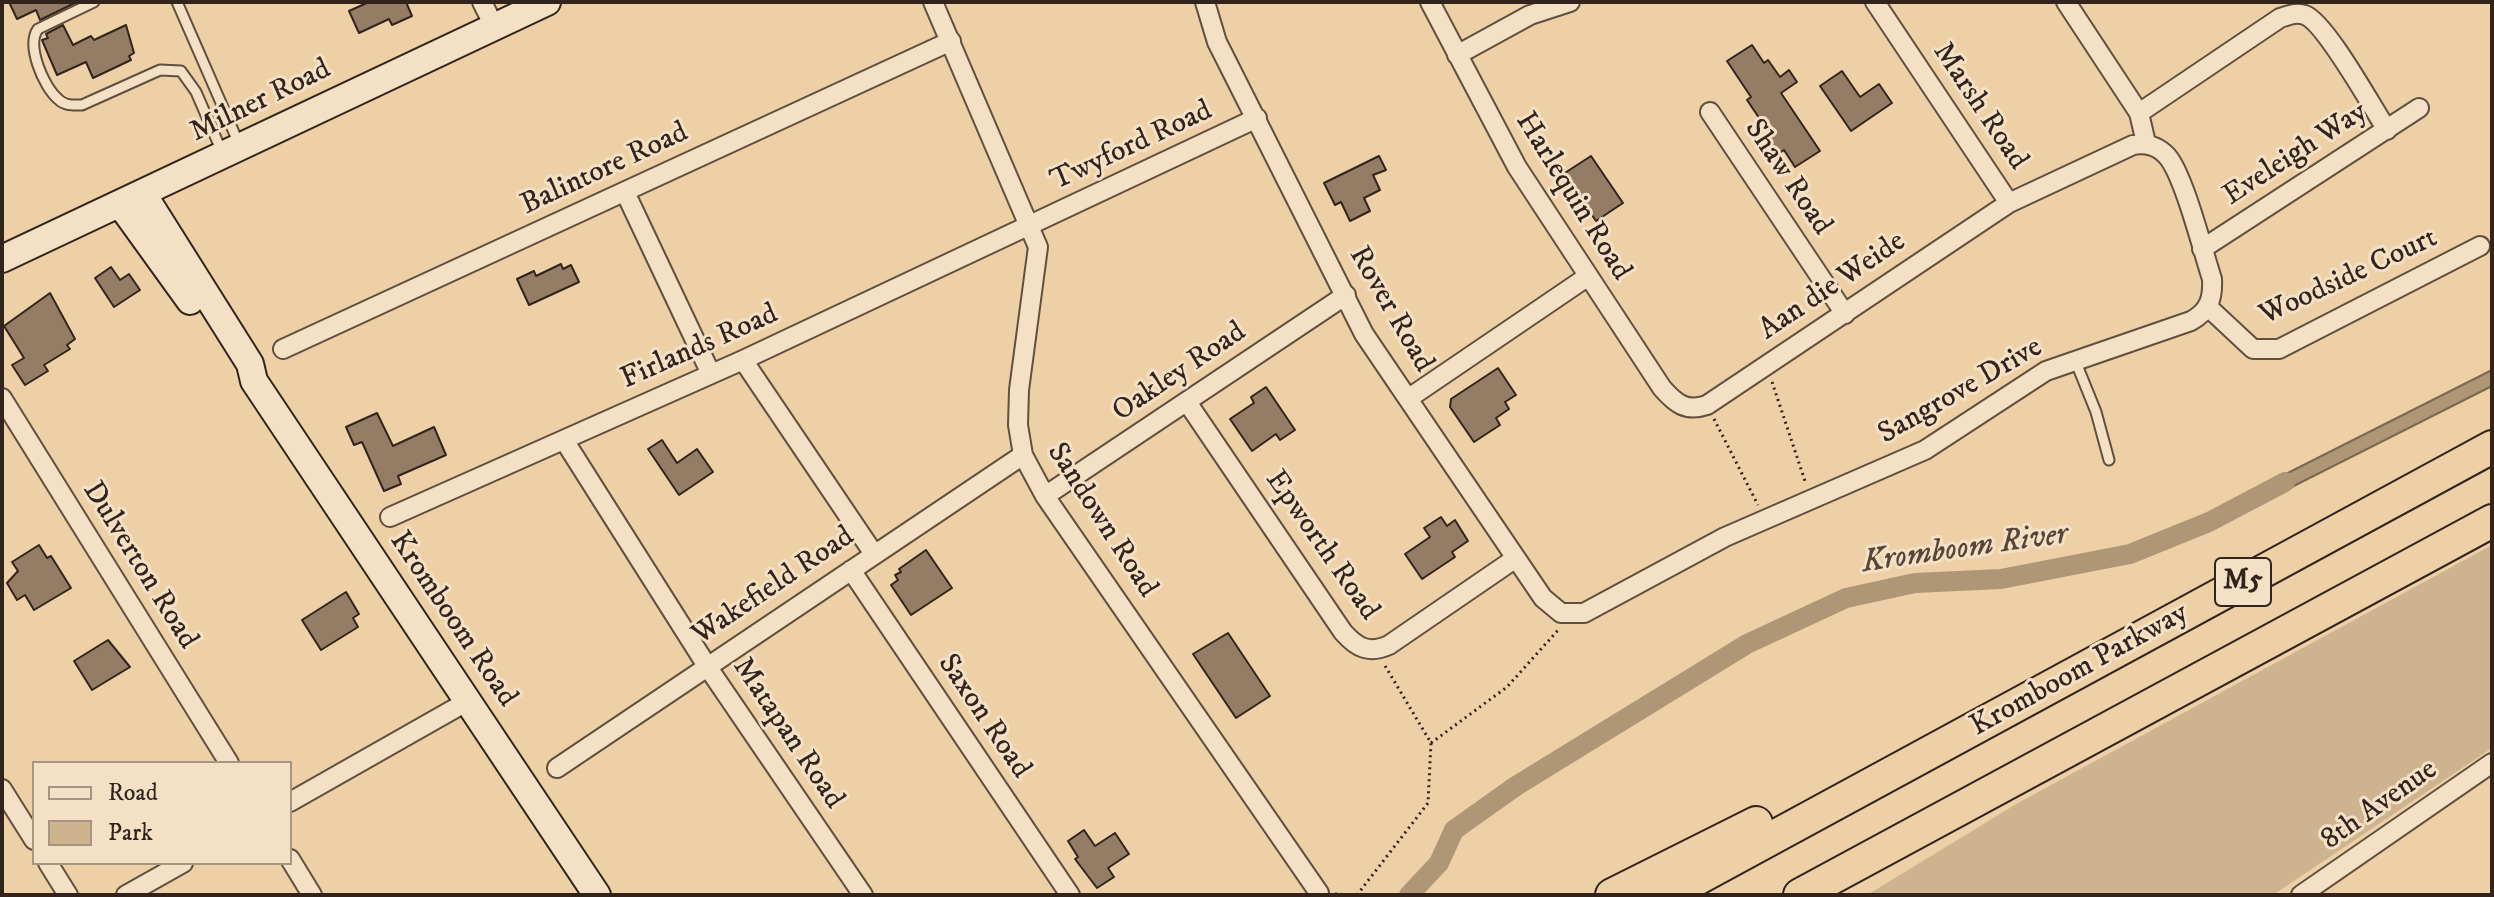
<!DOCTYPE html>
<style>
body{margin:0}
#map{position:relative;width:2494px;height:897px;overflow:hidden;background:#eed0a6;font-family:"IM FELL DW Pica",serif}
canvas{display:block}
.frame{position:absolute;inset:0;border:4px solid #32241d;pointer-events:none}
.legend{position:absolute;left:32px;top:761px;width:260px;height:104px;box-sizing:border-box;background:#f4e0c5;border:2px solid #a69582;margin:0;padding:10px 14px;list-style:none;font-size:24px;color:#32241d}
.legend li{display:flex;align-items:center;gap:16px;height:40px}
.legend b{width:40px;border:2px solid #a69582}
</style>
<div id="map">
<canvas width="2494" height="897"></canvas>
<div class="frame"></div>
<ul class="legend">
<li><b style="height:10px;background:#f4e0c5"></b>Road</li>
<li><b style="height:22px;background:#ceb38f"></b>Park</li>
</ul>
</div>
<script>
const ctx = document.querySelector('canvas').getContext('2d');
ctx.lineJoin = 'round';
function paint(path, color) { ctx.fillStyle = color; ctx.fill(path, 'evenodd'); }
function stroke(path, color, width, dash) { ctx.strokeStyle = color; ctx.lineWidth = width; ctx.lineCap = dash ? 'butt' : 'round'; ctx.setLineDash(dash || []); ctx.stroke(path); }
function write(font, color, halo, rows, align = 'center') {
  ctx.font = font + ' "IM FELL DW Pica",serif'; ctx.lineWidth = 6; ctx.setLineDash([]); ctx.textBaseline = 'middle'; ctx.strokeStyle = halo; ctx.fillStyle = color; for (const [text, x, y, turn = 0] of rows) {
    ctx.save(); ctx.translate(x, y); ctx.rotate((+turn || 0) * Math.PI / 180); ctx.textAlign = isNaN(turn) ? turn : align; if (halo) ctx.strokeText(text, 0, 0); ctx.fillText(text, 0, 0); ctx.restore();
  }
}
paint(new Path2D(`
 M2492 545V748L2273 895H1867L2018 803Z`), '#ceb38f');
const water = new Path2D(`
 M2492 370V386L2264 501 2258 488Z`);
paint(water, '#ae9677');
stroke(water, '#7c6853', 2);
stroke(new Path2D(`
 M1409 895 1439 863 1454 830 1516 786 1747 644 1846 598 1915 583 2001 579 2130 554 2209 522 2285 482`), '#ae9677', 20);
const building = new Path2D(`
 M9 2H77L40 20 36 10 17 19Z
 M369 2H406L412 16 392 25 389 19 359 33 349 11Z
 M63 25 73 45 91 36 94 40 126 25 134 53 129 56 131 60 93 78 86 62 57 75 42 40 48 38 46 34Z
 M1752 45 1764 63 1768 60 1780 77 1789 70 1797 82 1781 93 1820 151 1795 167 1784 150 1778 154 1769 139 1772 137 1747 100 1751 97 1727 61Z
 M1842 71 1860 97 1879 84 1892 103 1851 131 1820 86Z
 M1379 156 1386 170 1373 175 1380 190 1364 198 1370 211 1350 221 1341 202 1335 205 1324 183Z
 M1591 156 1623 203 1596 221 1586 206 1579 211 1557 178Z
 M561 264 563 269 571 265 579 282 529 305 517 279 534 271 536 276Z
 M111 267 120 280 129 274 140 290 114 307 95 278Z
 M50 293 75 339 67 345 70 349 44 365 48 371 25 385 12 365 24 358 4 326Z
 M1498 368 1516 395 1505 402 1509 409 1496 418 1500 425 1474 442 1450 407 1451 399Z
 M1266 387 1295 430 1280 440 1276 434 1252 451 1230 419 1254 403 1251 397Z
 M377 413 393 446 434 427 446 455 398 476 401 484 384 491 362 442 354 445 346 427Z
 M662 440 677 463 697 449 713 472 679 495 648 449Z
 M1441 517 1447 526 1455 520 1468 541 1452 552 1455 557 1422 579 1405 554 1430 537 1424 528Z
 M39 545 47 558 51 556 71 588 34 610 25 595 17 600 7 583 18 571 12 562Z
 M926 550 952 588 911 615 891 585 898 580 895 575 901 572 899 569Z
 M346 592 359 614 353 618 358 627 321 650 302 620Z
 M1228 633 1270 696 1236 718 1193 654Z
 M108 640 130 667 92 690 74 661Z
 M1084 830 1095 846 1115 833 1129 854 1108 868 1114 877 1097 888 1075 859 1078 857 1068 841Z`);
paint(building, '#947d64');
stroke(building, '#32241d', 2);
const lane = new Path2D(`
 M94 2 38 29C26 45 43 86 58 99 65 106 72 105 82 105L160 70 181 71 196 92 222 152
 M177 2 239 144
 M2075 360 2096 412 2109 460`);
const street = new Path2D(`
 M482 2 494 26
 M933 2 1038 247 1019 390 1018 425 1023 455 1045 496 1319 893
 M1205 2 1217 42 1364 334 1543 598 1561 613H1584L1725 537 1925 450 2046 371 2191 321C2209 311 2213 299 2212 279 2203 252 2184 175 2167 156 2157 145 2146 143 2133 145L2009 203 1707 405C1686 412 1676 404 1662 388L1517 167 1430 2
 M1875 2 2009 203
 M2066 2 2139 113 2146 143
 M1457 55 1530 15 1570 2
 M1710 112 1845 314
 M2139 113 2280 18C2289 15 2296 12 2305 15 2326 23 2372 107 2387 130
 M625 192 711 374
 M2202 249 2419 108
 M2208 307 2253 349H2279L2480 246
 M283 349 951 41
 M743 360 874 554
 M2 398 229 763
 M1409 398 1587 277
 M1187 402 1343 632C1357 648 1369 654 1389 645L1516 558
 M564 440 707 666 863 895
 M1045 496 1346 295
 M390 517 743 360 1257 118
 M851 570 1070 895
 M557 768 1023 455
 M2 789 34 840
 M290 802 468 701
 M290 859 312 895
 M48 863 68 895
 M126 895 183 863
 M2301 895 2492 763`);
const secondary = new Path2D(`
 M143 194 250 364 254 381 597 895
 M120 204 190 301
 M2 259 547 2`);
const highway = new Path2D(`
 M1612 895 1756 823
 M1667 895 2492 447
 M1800 895 2492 521`);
stroke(lane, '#614f3f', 13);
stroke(street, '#614f3f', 22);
stroke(secondary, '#32241d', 30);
stroke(highway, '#32241d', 36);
stroke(new Path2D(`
 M1772 382 1805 481
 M1714 419 1758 505
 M1431 743 1507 687 1559 629
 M1335 894 1353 895
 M1357 895 1428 803 1431 743 1384 664`), '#32241d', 3, [2, 4]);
stroke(lane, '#f4e0c5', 9);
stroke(street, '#f4e0c5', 18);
stroke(secondary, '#f4e0c5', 26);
stroke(highway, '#eed0a6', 32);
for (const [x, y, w] of [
 [2243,582,56]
]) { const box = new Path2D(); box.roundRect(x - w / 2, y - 24, w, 48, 6); ctx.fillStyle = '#f4e0c5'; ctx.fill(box); stroke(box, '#32241d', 2); }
write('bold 28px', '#32241d', null, [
 ["M5",2243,582]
]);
write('30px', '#32241d', '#f4e0c5', [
 ["Milner Road",261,102,-26],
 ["Marsh Road",1979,107,56],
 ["Twyford Road",1132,147,-25],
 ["Eveleigh Way",2296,155,-33],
 ["Balintore Road",605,170,-25],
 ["Shaw Road",1787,178,56],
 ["Harlequin Road",1572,197,58],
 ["Woodside Court",2349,278,-25],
 ["Aan die Weide",1833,287,-34],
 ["Rover Road",1390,310,60],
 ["Firlands Road",700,348,-24],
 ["Oakley Road",1180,373,-34],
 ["Sangrove Drive",1961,392,-30],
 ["Sandown Road",1101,521,57],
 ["Epworth Road",1321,546,55],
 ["Dulverton Road",139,566,58],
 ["Wakefield Road",774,587,-34],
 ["Kromboom Road",452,620,56],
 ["Kromboom Parkway",2080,671,-29],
 ["Saxon Road",983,717,56],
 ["Matapan Road",787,734,56],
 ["8th Avenue",2380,806,-35]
]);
write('italic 32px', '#574638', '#f4e0c5', [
 ["Kromboom River",1965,550,-8]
]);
</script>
